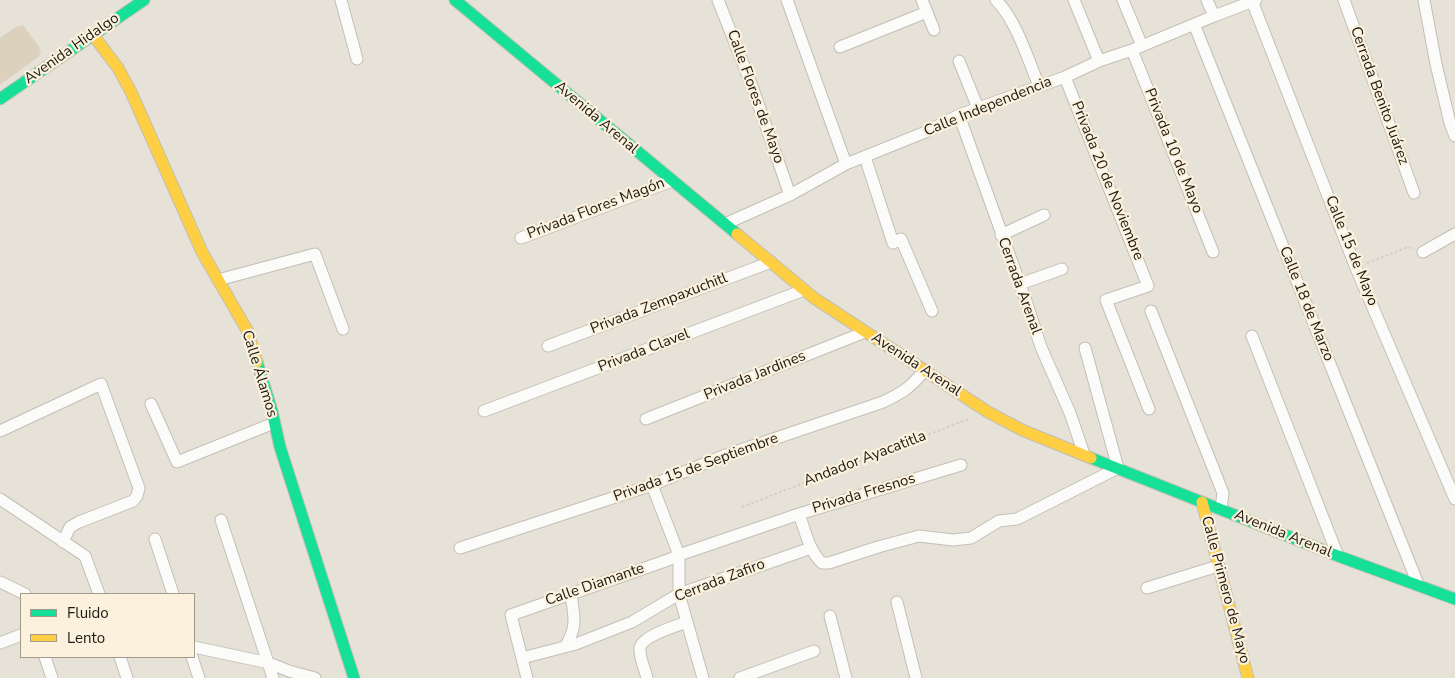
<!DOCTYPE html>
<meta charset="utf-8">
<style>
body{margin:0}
#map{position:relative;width:1455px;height:678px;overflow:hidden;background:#e7e2d7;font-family:"Nunito Sans",sans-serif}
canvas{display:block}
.legend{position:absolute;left:20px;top:593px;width:175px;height:65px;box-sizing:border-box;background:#fcf1dd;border:1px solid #a29b8c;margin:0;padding:6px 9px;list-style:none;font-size:15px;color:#1c1912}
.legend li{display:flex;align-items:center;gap:10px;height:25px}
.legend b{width:25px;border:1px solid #a29b8c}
</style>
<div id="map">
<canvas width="1455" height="678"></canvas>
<ul class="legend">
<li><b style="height:6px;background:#16e098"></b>Fluido</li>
<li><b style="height:6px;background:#ffcf43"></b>Lento</li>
</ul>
</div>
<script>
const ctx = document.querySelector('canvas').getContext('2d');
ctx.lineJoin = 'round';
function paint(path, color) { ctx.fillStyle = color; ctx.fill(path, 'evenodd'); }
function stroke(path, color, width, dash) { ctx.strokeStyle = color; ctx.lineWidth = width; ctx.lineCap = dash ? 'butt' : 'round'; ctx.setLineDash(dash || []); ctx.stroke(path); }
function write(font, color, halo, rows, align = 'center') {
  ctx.font = font + ' "Nunito Sans",sans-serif'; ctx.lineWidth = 4.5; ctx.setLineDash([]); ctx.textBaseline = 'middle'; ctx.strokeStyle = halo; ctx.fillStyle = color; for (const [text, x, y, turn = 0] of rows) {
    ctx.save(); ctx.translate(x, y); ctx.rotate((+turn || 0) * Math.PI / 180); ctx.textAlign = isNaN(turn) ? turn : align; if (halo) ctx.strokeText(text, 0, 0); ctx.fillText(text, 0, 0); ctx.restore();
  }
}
paint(new Path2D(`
 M23 25 39 47 41 53 38 57 0 85V38L16 27Z`), '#dbd1bd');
const street = new Path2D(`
 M341 0 357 59
 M718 0 752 86 790 195
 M787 0 846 164
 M922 0 934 30
 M996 0C1016 20 1028 59 1039 86
 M1074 0 1099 61
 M1123 0 1142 46
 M1207 0 1214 16
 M1344 0 1414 193
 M1424 0 1436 64 1450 123 1455 136
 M1252 1 1356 268 1455 499
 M1194 24 1418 584
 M840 47 927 12
 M1132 50 1213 252
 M959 61 978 108
 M1065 77 1148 286 1106 300 1149 409
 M959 115 1026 301 1041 347 1070 413 1084 454
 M865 157 893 243 901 239 932 311
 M725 224 790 195 846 164 928 131 959 115 1065 77 1099 61 1132 50 1214 16 1256 0
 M1001 235 1044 215
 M521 238 672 181
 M1423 252 1455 234
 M218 280 315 254 343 329
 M1020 284 1062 269
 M1151 311 1223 493 1221 509
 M1252 336 1338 556
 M548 346 771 262
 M151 404 177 462 274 423
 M484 411 804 290
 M646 419 865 332
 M0 431 101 384 139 488 137 496 133 501 79 522 70 527 63 542
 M652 485 679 555V594L703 678
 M0 499 85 556 99 594
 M799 514C805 530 809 551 822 563H829L878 547 919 536 953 540 971 538 999 521 1017 519 1118 468 1085 348
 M221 520 273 678
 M155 539 173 594
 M460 548 652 485 723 456 883 402C902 393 910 388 924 371
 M0 582 25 594
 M1147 588 1218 566
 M897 602 916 678
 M830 616 846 678
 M0 643 21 635
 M194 647 269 663 289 671 315 678
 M565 647C578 626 574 617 571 594
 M45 657 52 678
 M120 657 127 678
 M192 657 199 678
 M522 658 576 644 632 622 679 594 811 548
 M527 678 511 615 668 560 679 555 799 514 961 465
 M647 678C645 669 639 657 640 648 642 636 676 626 687 622
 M740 678 814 651`);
const fast = new Path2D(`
 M455 0 737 234
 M0 99 144 0
 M257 362 272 411 280 447 354 678
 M1091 458 1338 556 1455 599`);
const slow = new Path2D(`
 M93 35 118 68 131 92 202 252 247 330 257 362
 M737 234 814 298 988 412 1022 430 1091 458
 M1202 502 1248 678`);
stroke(street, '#c3bfb7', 13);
stroke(fast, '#c3bfb7', 13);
stroke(slow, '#c3bfb7', 13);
stroke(new Path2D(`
 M1367 263 1408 247 1414 249
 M742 507 971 418`), '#cfcecb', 2, [2.5, 2.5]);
stroke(street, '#fbfbf9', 11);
stroke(fast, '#16e098', 11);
stroke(slow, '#ffcf43', 11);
write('15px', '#1c1912', '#fcf1dd', [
 ["Avenida Hidalgo",72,49,-35],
 ["Cerrada Benito Juárez",1379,96,70],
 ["Calle Flores de Mayo",755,97,70],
 ["Calle Independencia",988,107,-22],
 ["Avenida Arenal",596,118,40],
 ["Privada 10 de Mayo",1173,151,68],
 ["Privada 20 de Noviembre",1107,181,68],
 ["Privada Flores Magón",596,209,-21],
 ["Calle 15 de Mayo",1351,251,68],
 ["Cerrada Arenal",1019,286,70],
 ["Privada Zempaxuchitl",659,304,-21],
 ["Calle 18 de Marzo",1306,304,68],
 ["Privada Clavel",644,351,-21],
 ["Avenida Arenal",916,365,33],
 ["Calle Álamos",259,374,73],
 ["Privada Jardines",755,376,-22],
 ["Andador Ayacatitla",865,459,-21],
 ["Privada 15 de Septiembre",696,468,-20],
 ["Privada Fresnos",864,494,-17],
 ["Avenida Arenal",1283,534,22],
 ["Cerrada Zafiro",720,581,-21],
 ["Calle Diamante",595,585,-19],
 ["Calle Primero de Mayo",1225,590,75]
]);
</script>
